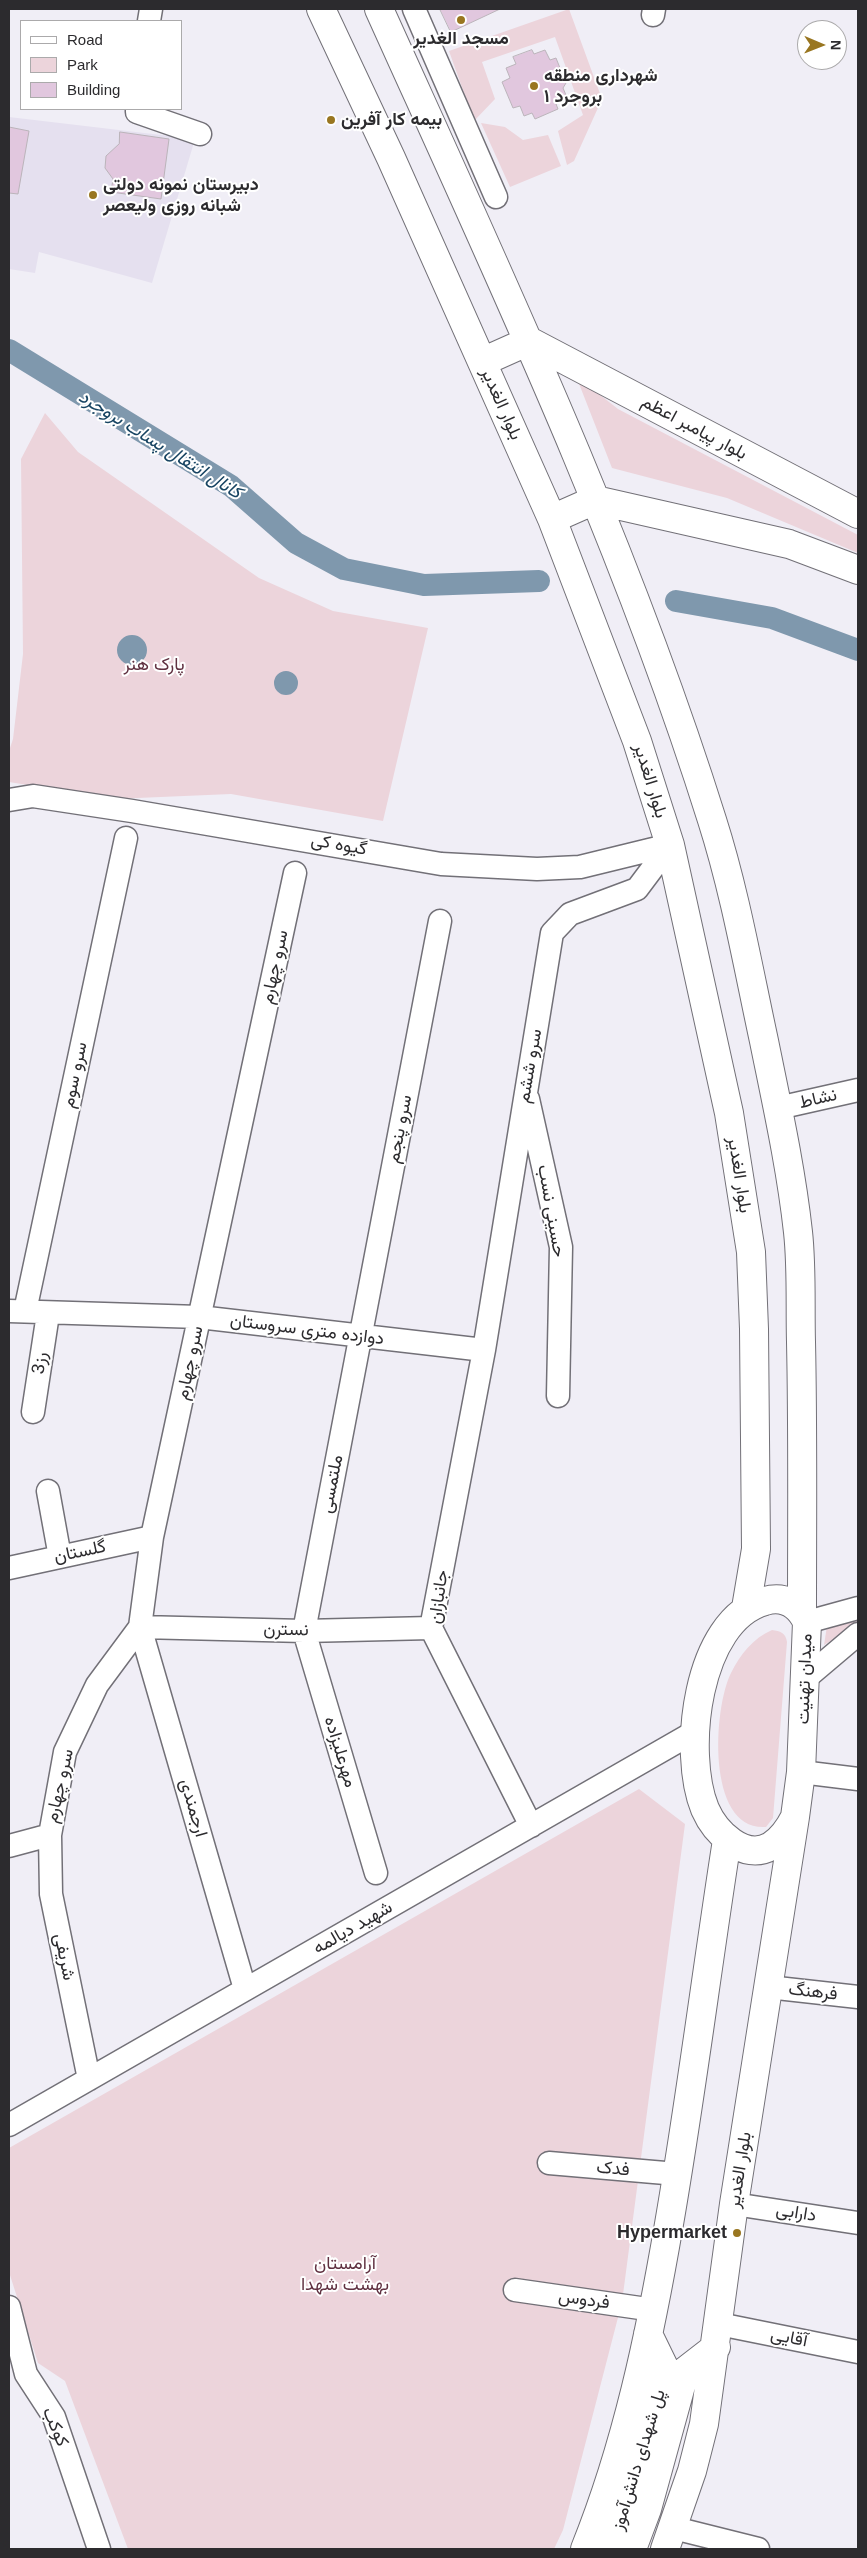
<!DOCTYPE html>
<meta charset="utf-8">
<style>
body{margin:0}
#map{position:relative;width:867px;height:2558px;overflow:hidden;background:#f0eef6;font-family:Helvetica,sans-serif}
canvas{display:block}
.frame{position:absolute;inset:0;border:10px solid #2c2b2e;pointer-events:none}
.legend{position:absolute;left:20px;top:20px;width:162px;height:90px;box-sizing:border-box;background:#fff;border:1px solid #abaaab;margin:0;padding:6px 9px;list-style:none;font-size:15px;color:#2c2b2e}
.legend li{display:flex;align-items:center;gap:10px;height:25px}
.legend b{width:25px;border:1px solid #abaaab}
.north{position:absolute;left:797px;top:20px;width:50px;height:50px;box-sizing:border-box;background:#fff;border:1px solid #abaaab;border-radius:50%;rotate:91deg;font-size:14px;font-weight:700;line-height:20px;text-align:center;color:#2c2b2e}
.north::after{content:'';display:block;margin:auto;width:18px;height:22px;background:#997620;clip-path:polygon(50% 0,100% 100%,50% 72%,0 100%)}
</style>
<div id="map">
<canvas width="867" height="2558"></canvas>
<div class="frame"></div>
<ul class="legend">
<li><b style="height:6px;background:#fff"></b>Road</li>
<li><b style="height:14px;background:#ecd4db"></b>Park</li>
<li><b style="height:14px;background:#e1c7de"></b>Building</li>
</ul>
<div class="north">N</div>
</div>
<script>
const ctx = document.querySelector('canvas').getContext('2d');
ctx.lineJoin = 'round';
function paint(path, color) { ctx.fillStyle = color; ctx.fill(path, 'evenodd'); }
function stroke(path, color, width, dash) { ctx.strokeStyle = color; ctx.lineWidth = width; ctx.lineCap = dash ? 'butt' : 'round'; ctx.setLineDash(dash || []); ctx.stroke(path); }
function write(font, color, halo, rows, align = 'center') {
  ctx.font = font + ' Helvetica,Vazirmatn,sans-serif'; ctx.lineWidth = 4; ctx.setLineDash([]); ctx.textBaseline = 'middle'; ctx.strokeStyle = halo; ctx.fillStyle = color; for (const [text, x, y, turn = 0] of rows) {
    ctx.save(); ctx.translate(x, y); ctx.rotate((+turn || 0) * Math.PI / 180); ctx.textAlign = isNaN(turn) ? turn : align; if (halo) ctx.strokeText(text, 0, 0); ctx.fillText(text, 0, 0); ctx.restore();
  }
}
paint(new Path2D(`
 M9 117 195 139 152 283 39 252 35 273 9 269Z`), '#e5e0ef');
paint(new Path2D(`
 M569 9 602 99 574 161 567 165 558 131 583 115 555 37 482 62 495 99 474 121 449 51Z
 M481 123 505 127 523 140 548 135 561 166 510 187Z
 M576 376 618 409 858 535V553L727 498 612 468Z
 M45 413 78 452 259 578 333 611 428 628 383 821 231 794 114 799 9 782V751L13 739 23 654 21 459Z
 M858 1618V1624L824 1645 827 1626Z
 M772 1630C780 1631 786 1633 787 1642L773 1818 766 1827C706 1831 713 1709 731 1673 740 1655 753 1638 772 1630Z
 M639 1789 685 1824 622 2302 563 2530 554 2549H128L65 2381 38 2363 9 2272V2148Z`), '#ecd4db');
paint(new Path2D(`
 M117 650a15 15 0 1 1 30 0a15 15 0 1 1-30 0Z
 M274 683a12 12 0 1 1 24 0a12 12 0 1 1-24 0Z`), '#7f98ad');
stroke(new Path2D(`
 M9 350 231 486 296 543 344 569 424 585 539 581
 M676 601 772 618 858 650`), '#7f98ad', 22);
const building = new Path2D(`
 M440 9H500L451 32Z
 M532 50 534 54 545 50 550 60 556 58 566 83 563 88 568 100 556 104 558 109 535 119 532 113 524 116 520 106 513 108 502 82 510 78 506 68 516 64 513 57Z
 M9 127 29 131 18 194 9 193Z
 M120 132 169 139 161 199 111 192 113 179 105 168 106 156 119 144Z`);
paint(building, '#e1c7de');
stroke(building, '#bbb4ba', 1);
const minor = new Path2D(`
 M414 9 496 197
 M653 15 654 9
 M149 21 151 9
 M137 109V112L200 134
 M9 800 33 796 132 811 441 864 537 869 580 867 670 845
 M528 1099 561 1247 558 1396
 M778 1108 858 1090
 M9 1311 199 1317 484 1350
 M25 1311 126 838
 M33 1412 48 1314
 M48 1491 60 1557
 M9 1568 152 1537
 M807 1622 858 1608
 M806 1678 858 1634
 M801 1772 858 1779
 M531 1826 431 1628 484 1350 552 933 570 914 637 889 670 845
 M9 1846 50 1835
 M376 1873 304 1631 440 921
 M768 1987 858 1997
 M245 1989 140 1627 304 1631 431 1628
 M89 2079 51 1894 50 1835 65 1752 97 1685 140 1627 152 1537 295 873
 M9 2125 696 1731
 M549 2163 677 2174
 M734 2204 858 2223
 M515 2290 654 2310
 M9 2307 26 2374 54 2417 99 2549
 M719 2324 858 2352
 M674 2528 758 2549`);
const major = new Path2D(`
 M321 9 391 158 552 519 637 741 670 845 729 1113 751 1252 754 1329 756 1549 746 1608
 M379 9C499 275 624 540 712 820 735 892 748 967 764 1041 777 1105 791 1168 798 1232 802 1268 800 1306 801 1342 803 1432 802 1522 802 1612
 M482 362 529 341 858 514
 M552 519 595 500 789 544 858 570
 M585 2549C627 2445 650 2335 669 2224 691 2097 707 1968 727 1840
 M610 2549 634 2483 666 2371 648 2334
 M632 2549 647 2509 685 2371 716 2347
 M665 2549 692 2471 704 2424 734 2204 795 1817 801 1772 807 1622C799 1605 785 1595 765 1601 696 1620 682 1753 705 1809 715 1832 744 1862 771 1846 782 1839 789 1829 795 1817`);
stroke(minor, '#727077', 25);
stroke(major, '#727077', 30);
stroke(minor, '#fff', 22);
stroke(major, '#fff', 28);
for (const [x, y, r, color] of [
 [461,20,5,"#997620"],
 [534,86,5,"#997620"],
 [331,120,5,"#997620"],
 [93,195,5,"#997620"],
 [737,2233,5,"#997620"]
]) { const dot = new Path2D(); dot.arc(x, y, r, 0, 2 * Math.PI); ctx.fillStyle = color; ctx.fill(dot); stroke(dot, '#fff', 2); }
write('bold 18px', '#2c2b2e', '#fff', [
 ["مسجد الغدیر",461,39,"center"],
 ["شهرداری منطقه",544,76],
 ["۱ بروجرد",544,97],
 ["بیمه کار آفرین",341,120],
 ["دبیرستان نمونه دولتی",103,185],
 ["شبانه روزی ولیعصر",103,206],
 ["Hypermarket",727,2233,"right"]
], 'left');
write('18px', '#2c2b2e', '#fff', [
 ["بلوار الغدیر",501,404,66],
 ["بلوار پیامبر اعظم",694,428,28],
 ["بلوار الغدیر",650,781,73],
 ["گیوه کی",339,845,10],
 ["سرو چهارم",275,967,-78],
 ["سرو ششم",530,1066,-80],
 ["سرو سوم",75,1075,-78],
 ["نشاط",818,1099,-13],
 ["سرو پنجم",400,1129,-79],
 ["بلوار الغدیر",739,1175,81],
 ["حسینی نسب",551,1211,80],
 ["دوازده متری سروستان",307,1330,7],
 ["رز3",40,1363,-81],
 ["سرو چهارم",190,1363,-78],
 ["ملتمسی",332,1484,-79],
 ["گلستان",80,1552,-12],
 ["جانبازان",439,1597,-82],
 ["نسترن",286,1630,1],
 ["میدان تهنیت",805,1679,-88],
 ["مهرعلیزاده",340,1752,73],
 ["سرو چهارم",60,1786,-77],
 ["ارجمندی",193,1808,74],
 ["شهید دیالمه",353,1928,-30],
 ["شریفی",64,1957,78],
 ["فرهنگ",813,1992,6],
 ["فدک",613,2169,5],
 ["بلوار الغدیر",740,2170,-81],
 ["دارابی",796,2213,9],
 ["فردوس",584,2300,8],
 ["آقایی",789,2338,11],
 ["کوکب",55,2427,67],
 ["پل شهدای دانش‌آموز",639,2460,-73]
]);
write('18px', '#603141', '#fff', [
 ["پارک هنر",154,665],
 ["آرامستان",345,2264],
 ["بهشت شهدا",345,2285]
]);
write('italic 19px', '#174462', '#fff', [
 ["کانال انتقال پساب بروجرد",160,445,32]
]);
</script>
